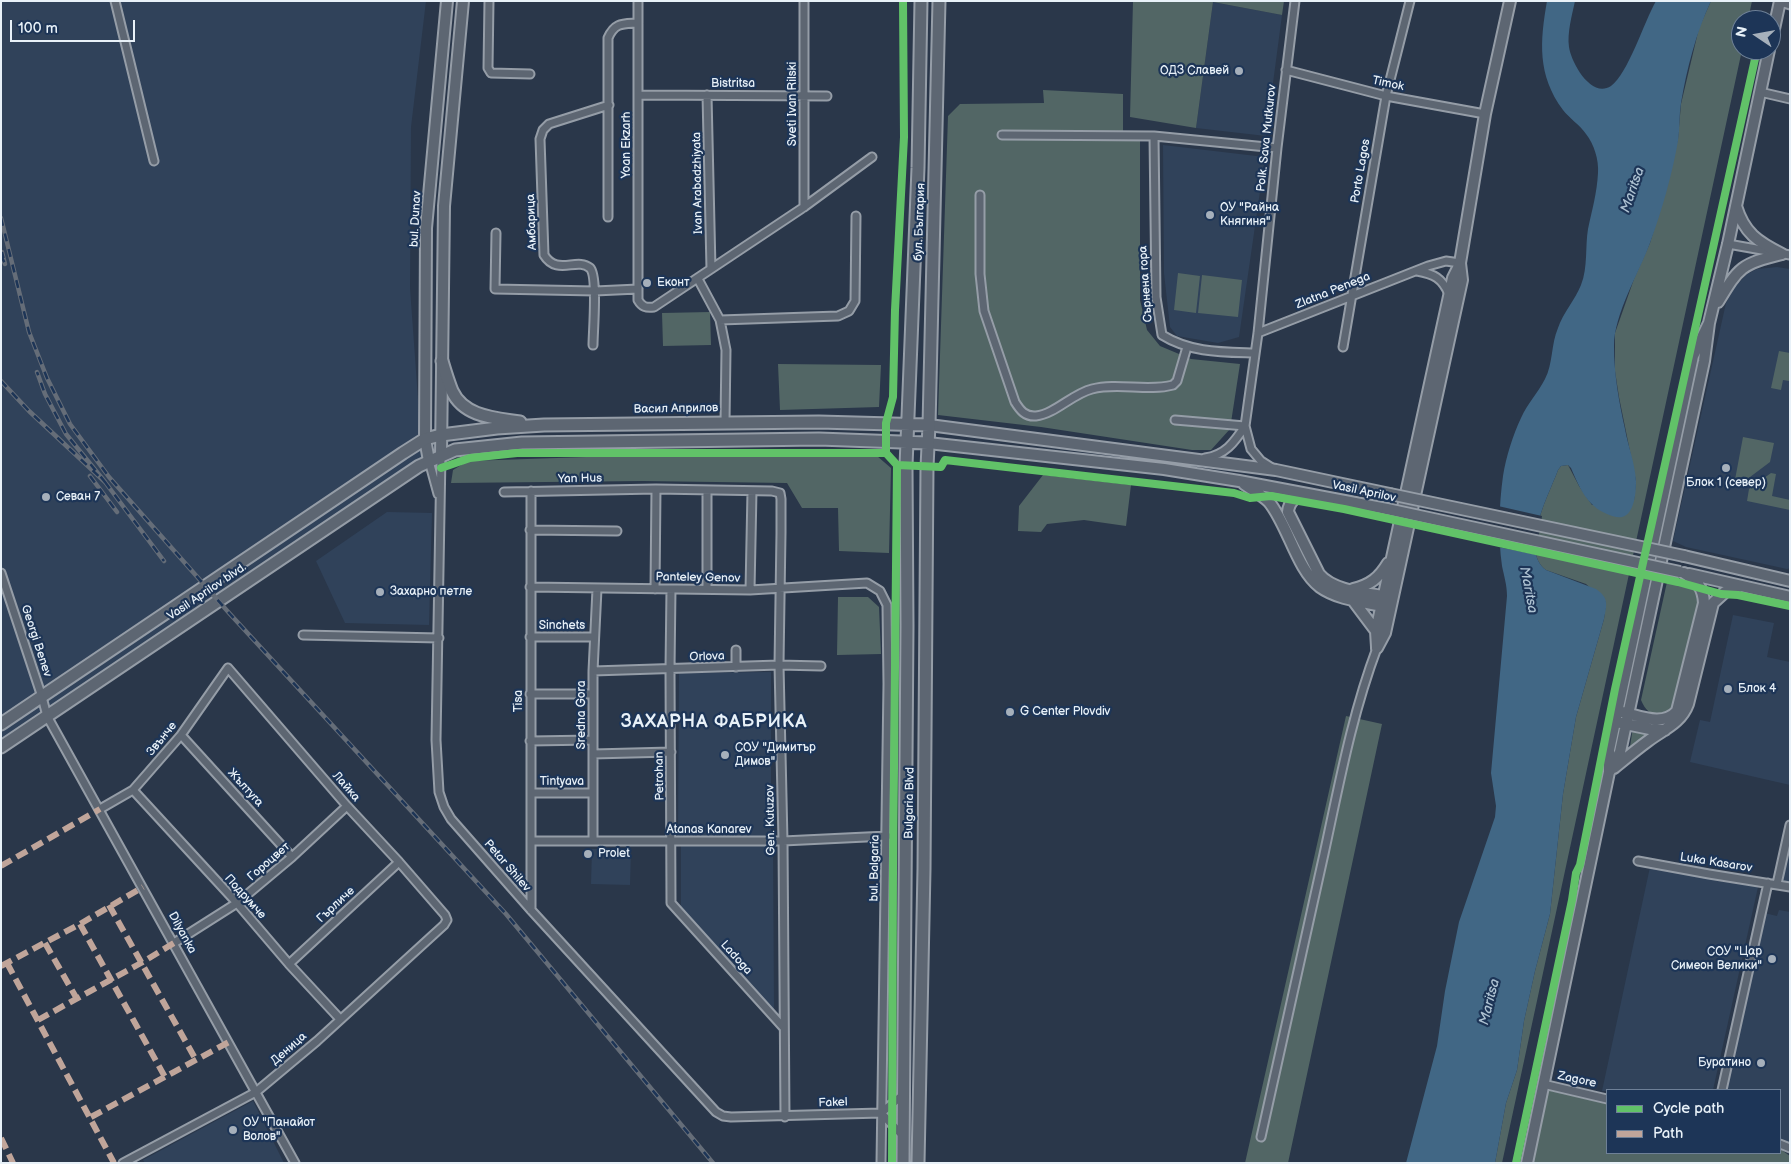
<!DOCTYPE html>
<meta charset="utf-8">
<style>
body{margin:0}
#map{position:relative;width:1791px;height:1164px;overflow:hidden;background:#2a374a;font-family:"Balsamiq Sans",sans-serif}
canvas{display:block}
.frame{position:absolute;inset:0;border:2px solid #e8f1f8;pointer-events:none}
.legend{position:absolute;left:1606px;top:1089px;width:175px;height:65px;box-sizing:border-box;background:#1d3557;border:1px solid #6e8097;margin:0;padding:6px 9px;list-style:none;font-size:15px;color:#e8f1f8}
.legend li{display:flex;align-items:center;gap:10px;height:25px}
.legend b{width:25px;border:1px solid #6e8097}
.north{position:absolute;left:1731px;top:10px;width:50px;height:50px;box-sizing:border-box;background:#1d3557;border:1px solid #6e8097;border-radius:50%;rotate:282deg;font-size:14px;font-weight:700;line-height:20px;text-align:center;color:#e8f1f8}
.north::after{content:'';display:block;margin:auto;width:18px;height:22px;background:#a6b0bb;clip-path:polygon(50% 0,100% 100%,50% 72%,0 100%)}
.scale{position:absolute;left:10px;top:20px;width:125px;height:22px;box-sizing:border-box;border:2px solid #e8f1f8;border-top:0;padding-left:6px;font-size:15px;line-height:18px;white-space:nowrap;color:#e8f1f8;-webkit-text-stroke:4px #1d3557;paint-order:stroke}
</style>
<div id="map">
<canvas width="1791" height="1164"></canvas>
<div class="frame"></div>
<ul class="legend">
<li><b style="height:6px;background:#61c268"></b>Cycle path</li>
<li><b style="height:6px;background:#c0a59a"></b>Path</li>
</ul>
<div class="north">N</div>
<div class="scale">100 m</div>
</div>
<script>
const ctx = document.querySelector('canvas').getContext('2d');
ctx.lineJoin = 'round';
function paint(path, color) { ctx.fillStyle = color; ctx.fill(path, 'evenodd'); }
function stroke(path, color, width, dash) { ctx.strokeStyle = color; ctx.lineWidth = width; ctx.lineCap = dash ? 'butt' : 'round'; ctx.setLineDash(dash || []); ctx.stroke(path); }
function write(font, color, halo, rows, align = 'center') {
  ctx.font = font + ' "Balsamiq Sans",sans-serif'; ctx.lineWidth = 4.5; ctx.setLineDash([]); ctx.textBaseline = 'middle'; ctx.strokeStyle = halo; ctx.fillStyle = color; for (const [text, x, y, turn = 0] of rows) {
    ctx.save(); ctx.translate(x, y); ctx.rotate((+turn || 0) * Math.PI / 180); ctx.textAlign = isNaN(turn) ? turn : align; if (halo) ctx.strokeText(text, 0, 0); ctx.fillText(text, 0, 0); ctx.restore();
  }
}
paint(new Path2D(`
 M1 1H426L411 127 410 288 423 468 1 750Z
 M1213 2 1282 15 1266 136 1196 128Z
 M1163 145 1265 157 1239 337 1218 343 1177 336 1170 327 1164 273Z
 M1777 267 1790 269V568L1787 569 1686 547 1673 541 1726 303 1735 287 1747 274 1757 269Z
 M387 512 432 513 429 625 345 623 316 561Z
 M1733 615 1774 623 1767 657 1790 662V785L1690 762 1700 720 1710 722Z
 M771 672V836H678L679 673Z
 M773 844 774 1012 681 910V845Z
 M1790 844V884L1781 882Z
 M592 849H631L630 885 591 884Z
 M1650 867 1758 887 1713 1090 1602 1091Z
 M1779 910 1790 912V1145L1780 1139V1090H1727L1764 913 1777 916Z
 M253 1101 284 1163H145L143 1160Z`), '#30425a');
paint(new Path2D(`
 M1133 1H1284L1282 15 1213 2 1196 128 1130 117Z
 M1711 1H1752L1748 20H1741L1742 50 1502 1163H1495L1506 1103 1517 1070 1524 1021 1535 971 1550 914 1563 794 1576 717 1604 619 1606 602 1586 584 1546 570C1519 549 1549 495 1558 470L1561 466 1568 465 1579 486 1592 505 1634 500 1636 481 1619 397 1615 371V333L1634 279 1650 243 1658 216 1678 139 1681 104 1699 28Z
 M1043 90 1123 94V139H1140V300L1147 330 1160 346 1191 359 1240 364 1230 429 1211 450H1192L1041 427 938 415 948 116 960 104 1044 103Z
 M1178 273 1200 276 1196 313 1174 310Z
 M1202 275 1242 280 1238 317 1198 313Z
 M710 312 711 345 663 346 662 313Z
 M1779 351 1790 353V378L1789 381 1783 380 1781 390 1771 388Z
 M778 364 881 365 879 407 780 410Z
 M1743 437 1774 443 1770 462 1738 486 1734 485Z
 M645 455 877 456 891 468 889 553 839 551 838 508H802L787 483 643 481 451 483 453 470 468 461Z
 M1771 473 1776 474 1772 496 1790 500V510L1747 501 1749 489Z
 M1043 475 1131 485 1126 526 1084 520 1047 524 1041 532 1018 531 1019 506Z
 M1667 582H1678L1693 586 1699 602 1677 704C1665 718 1649 720 1641 700Z
 M838 597H868L879 607 881 654 837 655Z
 M1346 716 1382 724 1288 1163H1245Z
 M1633 727 1654 734 1629 753Z
 M1548 1090 1607 1104V1153H1780V1149L1790 1156V1163H1533Z`), '#526665');
paint(new Path2D(`
 M1547 1H1575C1572 15 1567 33 1569 47 1571 62 1591 99 1611 86 1628 74 1644 22 1656 1H1711C1696 33 1687 68 1681 103 1679 115 1680 128 1678 141 1672 175 1662 210 1650 243 1639 273 1614 314 1614 346 1614 374 1619 402 1625 429 1628 446 1635 463 1636 481 1636 491 1635 514 1622 517 1617 518 1612 516 1607 514 1587 506 1579 487 1571 468L1568 465 1561 466 1558 470C1549 495 1519 549 1546 570L1596 589C1609 598 1607 604 1604 619L1576 717 1563 794 1550 914 1535 971 1524 1021 1517 1070 1506 1103 1495 1163H1406L1437 1046 1445 991 1459 922 1495 817 1496 806 1491 773 1507 596C1507 585 1504 576 1502 566 1498 537 1499 505 1503 476 1506 457 1513 435 1521 418 1527 404 1538 393 1545 379 1553 364 1551 344 1558 328 1563 313 1575 300 1581 285 1588 267 1585 247 1588 229 1592 210 1597 193 1598 173 1599 160 1594 144 1586 134 1580 125 1569 118 1563 110 1537 75 1540 41 1547 1Z`), '#416785');
paint(new Path2D(`
 M1498 506 1542 516 1537 547 1538 555 1498 547Z`), '#2a374a');
const street = new Path2D(`
 M115 1 154 161
 M489 1 488 68 491 73 530 74
 M638 1V300C642 307 646 308 654 307L804 207 872 157
 M804 1V207
 M1780 2 1790 5
 M1286 70 1386 96 1485 114
 M1760 92 1790 99
 M639 95 827 96
 M707 95 711 269
 M1002 135 1154 136 1277 148
 M1154 136 1156 297 1162 335C1191 353 1223 352 1255 353
 M980 195V274L984 311 1015 402C1020 410 1025 417 1036 416 1055 414 1072 394 1092 389 1118 382 1147 392 1173 385L1177 381 1187 347
 M608 217V38C615 22 623 24 638 23
 M496 233 495 289 595 291 638 289
 M1728 244 1790 255
 M1417 271C1434 274 1442 278 1449 294
 M698 279 720 320 726 350 725 422
 M720 320 838 316 849 311 855 301 856 216
 M1258 333 1428 266 1446 261 1460 263
 M593 345C593 332 598 276 590 268 577 257 557 276 544 255L540 139 543 130 549 124 609 105
 M1343 347 1386 96 1410 1
 M1175 420 1245 426
 M441 455 436 740 439 792 444 807 451 819 531 910 716 1112 723 1116 731 1117 881 1113
 M1205 458C1225 455 1234 443 1245 426
 M429 461 438 494
 M1272 468 1261 461 1251 449 1245 426 1258 333 1277 148 1295 1
 M531 491V910
 M504 492 656 489 772 491 780 493 781 499V533L779 665 783 841 785 1117
 M530 530 617 531
 M1 573 42 697 47 716 295 1163
 M530 587 750 590 867 583 880 591 887 605 888 684 881 1163
 M655 589 656 489
 M671 589 670 669 671 903 783 1027
 M707 589V490
 M750 590 752 491
 M303 635 439 638
 M530 637H594
 M736 650V667
 M593 671 779 665 821 666
 M530 694H593
 M181 735 292 857
 M530 741 593 740
 M593 754 671 752
 M133 790 237 903 289 964 340 1019
 M531 793H593
 M100 809 133 790 181 735 228 668 347 806 399 862 445 915 447 920 444 925 317 1041 256 1092 123 1163
 M593 840V671L597 589
 M531 841H783L887 836
 M1638 861 1709 874 1790 887
 M1777 884 1790 825
 M174 943 237 903 292 857 347 806
 M289 964 399 862
 M1543 1084 1607 1099
 M1722 1090 1768 883
 M881 1113 903 1136
 M881 1113 904 1094
 M1261 1137C1282 1042 1303 948 1324 854 1339 785 1352 714 1377 648
 M1780 1144 1790 1148`);
const secondary = new Path2D(`
 M1771 43 1780 1
 M1736 206C1744 233 1758 242 1782 254
 M1718 302C1739 267 1741 264 1782 254
 M929 425 1276 470 1390 494
 M928 443 1164 469 1239 481 1387 509
 M441 455 444 206 463 1
 M429 461 425 439 426 228 447 1
 M1244 484C1252 490 1262 495 1269 502 1288 525 1297 570 1320 587 1338 600 1365 602 1387 607
 M1308 494C1297 496 1289 500 1288 512L1319 574C1334 592 1368 593 1389 597
 M1684 556 1790 581
 M1689 574 1790 597
 M1353 589C1370 585 1379 578 1388 563
 M1352 599 1376 631
 M1377 647 1376 631 1453 278 1460 264
 M1377 648 1385 633 1462 280 1460 263 1485 114 1510 1
 M1622 712C1640 716 1663 727 1677 711L1704 603C1703 587 1697 581 1684 573
 M1621 723 1650 729 1665 730
 M1614 768C1625 759 1637 749 1648 741 1664 729 1681 723 1688 704L1713 603 1725 592 1741 586
 M1610 771 1620 752 1704 361 1709 323 1728 244 1769 50
 M1527 1163 1609 772V750L1693 356 1709 323`);
const primary = new Path2D(`
 M442 361C445 371 448 381 452 391 464 417 495 418 520 422
 M1 724 403 453 425 439 441 435 497 428 544 425 819 422 929 425
 M1 747 419 466 455 450 522 443 819 439 928 443
 M903 1163 907 626 906 466 918 168 921 1
 M918 1163 924 869 927 467 929 425 939 1`);
stroke(street, '#959da7', 11);
stroke(secondary, '#959da7', 14);
stroke(primary, '#959da7', 15);
stroke(street, '#5d6672', 7);
stroke(secondary, '#5d6672', 10);
stroke(primary, '#5d6672', 11);
const rail = new Path2D(`
 M1 218 29 332 47 378 70 424 109 477 230 614 506 914 713 1163
 M1 255 5 264 2 252
 M1 381 29 411 105 482 66 434 45 394 37 372
 M90 476 117 512
 M105 482 164 561`);
stroke(rail, '#656d78', 4.5);
stroke(rail, '#1d3557', 2.5, [8]);
const secondaryBridge = new Path2D(`
 M1390 494 1684 556
 M1387 509 1680 572`);
stroke(secondaryBridge, '#959da7', 14, []);
stroke(secondaryBridge, '#5d6672', 10);
stroke(new Path2D(`
 M1 866 100 809
 M109 905 196 1060
 M80 924 165 1077
 M45 943 77 999
 M7 963 114 1163
 M1 966 80 924 143 887
 M38 1020 141 963 174 943
 M91 1117 229 1042
 M1 1138 13 1163`), '#c0a59a', 6, [12, 6]);
stroke(new Path2D(`
 M897 465 941 467 945 460 1234 493 1250 498 1271 496 1344 509 1678 582 1721 594 1738 595 1790 606
 M441 468 470 458 517 453H886
 M892 1163 893 869 897 465 886 453V423L893 397 895 310 904 137 903 1
 M1516 1163 1572 900 1576 873 1580 865 1615 689 1757 50`), '#61c268', 8);
for (const [x, y, r, color] of [
 [1239,71,5,"#a6b0bb"],
 [1210,215,5,"#a6b0bb"],
 [647,283,5,"#a6b0bb"],
 [1726,468,5,"#a6b0bb"],
 [46,497,5,"#a6b0bb"],
 [380,592,5,"#a6b0bb"],
 [1728,689,5,"#a6b0bb"],
 [1010,712,5,"#a6b0bb"],
 [725,755,5,"#a6b0bb"],
 [588,854,5,"#a6b0bb"],
 [1772,959,5,"#a6b0bb"],
 [1761,1063,5,"#a6b0bb"],
 [233,1130,5,"#a6b0bb"]
]) { const dot = new Path2D(); dot.arc(x, y, r, 0, 2 * Math.PI); ctx.fillStyle = color; ctx.fill(dot); stroke(dot, '#1d3557', 2); }
write('12px', '#e8f1f8', '#1d3557', [
 ["ОДЗ Славей",1229,71,"right"],
 ["ОУ \"Райна",1220,208],
 ["Княгиня\"",1220,222],
 ["Еконт",657,283],
 ["Блок 1 (север)",1726,483,"center"],
 ["Севан 7",56,497],
 ["Захарно петле",390,592],
 ["Блок 4",1738,689],
 ["G Center Plovdiv",1020,712],
 ["СОУ \"Димитър",735,748],
 ["Димов\"",735,762],
 ["Prolet",598,854],
 ["СОУ \"Цар",1762,952,"right"],
 ["Симеон Велики\"",1762,966,"right"],
 ["Буратино",1751,1063,"right"],
 ["ОУ \"Панайот",243,1123],
 ["Волов\"",243,1137]
], 'left');
write('12px', '#e8f1f8', '#1d3557', [
 ["Bistritsa",733,84],
 ["Timok",1388,84,12],
 ["Sveti Ivan Rilski",793,104,-90],
 ["Polk. Sava Mutkurov",1267,138,-84],
 ["Yoan Ekzarh",627,145,-90],
 ["Porto Lagos",1361,171,-80],
 ["Ivan Arabadzhiyata",698,183,-91],
 ["bul. Dunav",416,219,-87],
 ["Амбарица",532,222,-92],
 ["бул. България",920,222,-88],
 ["Сърнена гора",1146,284,-94],
 ["Zlatna Penega",1333,291,-22],
 ["Васил Априлов",676,409,-1],
 ["Yan Hus",580,479,-1],
 ["Vasil Aprilov",1364,492,12],
 ["Panteley Genov",698,578,1],
 ["Vasil Aprilov blvd.",207,592,-34],
 ["Sinchets",562,626],
 ["Georgi Benev",36,641,72],
 ["Orlova",707,657,-2],
 ["Tisa",519,701,-90],
 ["Sredna Gora",582,715,-90],
 ["Звънче",162,739,-51],
 ["Petrohan",660,776,-91],
 ["Tintyava",562,782],
 ["Лайка",346,787,49],
 ["Жълтуга",245,788,48],
 ["Bulgaria Blvd",910,803,-89],
 ["Gen. Kutuzov",771,820,-91],
 ["Atanas Kanarev",709,830],
 ["Гороцвет",269,862,-41],
 ["Luka Kasarov",1716,863,9],
 ["Petar Shilev",507,866,49],
 ["bul. Balgaria",875,868,-89],
 ["Подрумче",245,897,48],
 ["Гърличе",336,905,-43],
 ["Dilyanka",182,933,61],
 ["Ladoga",736,958,48],
 ["Деница",289,1049,-41],
 ["Zagore",1577,1080,12],
 ["Fakel",833,1103,-2]
]);
write('italic 14px', '#aec2d2', '#1d3557', [
 ["Maritsa",1633,190,-71],
 ["Maritsa",1528,590,79],
 ["Maritsa",1490,1002,-76]
]);
ctx.letterSpacing = '1px';
write('bold 18px', '#e8f1f8', '#1d3557', [
 ["ЗАХАРНА ФАБРИКА",714,722]
]);
ctx.letterSpacing = '0px';
</script>
